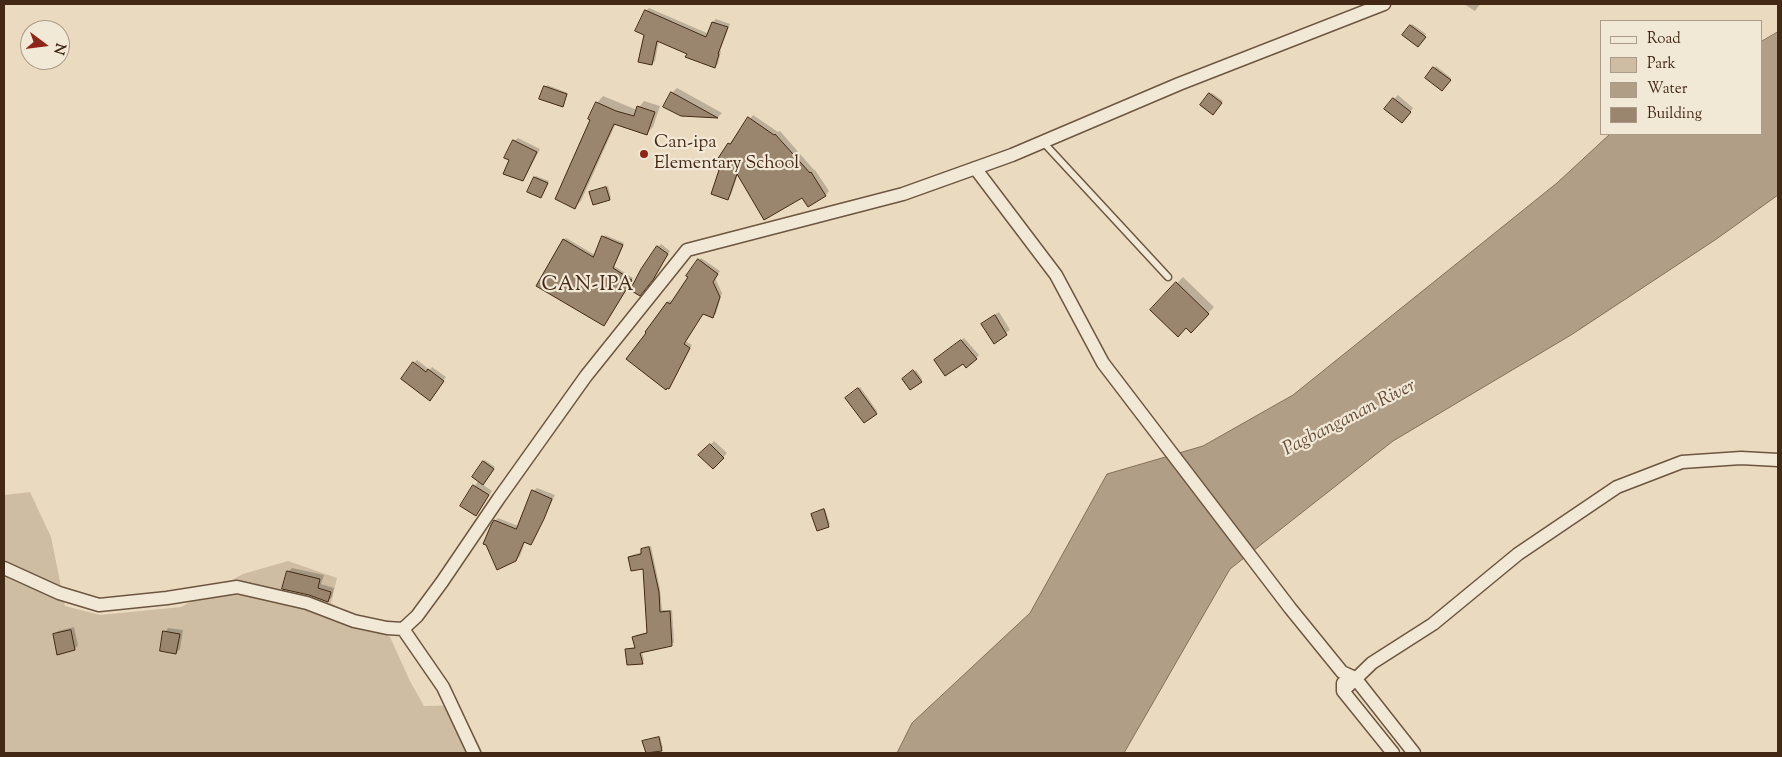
<!DOCTYPE html>
<style>
body{margin:0}
#map{position:relative;width:1782px;height:757px;overflow:hidden;background:#eadbc0;font-family:"Sorts Mill Goudy",serif}
canvas{display:block}
.frame{position:absolute;inset:0;border:5px solid #432915;pointer-events:none}
.legend{position:absolute;left:1600px;top:20px;width:162px;height:115px;box-sizing:border-box;background:#f1e8d6;border:1px solid #ab9c89;margin:0;padding:6px 9px;list-style:none;font-size:15px;color:#432915}
.legend li{display:flex;align-items:center;gap:10px;height:25px}
.legend b{width:25px;border:1px solid #ab9c89}
.north{position:absolute;left:20px;top:20px;width:50px;height:50px;box-sizing:border-box;background:#f1e8d6;border:1px solid #ab9c89;border-radius:50%;rotate:105deg;font-size:14px;font-weight:700;line-height:20px;text-align:center;color:#432915}
.north::after{content:'';display:block;margin:auto;width:18px;height:22px;background:#8f2418;clip-path:polygon(50% 0,100% 100%,50% 72%,0 100%)}
</style>
<div id="map">
<canvas width="1782" height="757"></canvas>
<div class="frame"></div>
<ul class="legend">
<li><b style="height:6px;background:#f1e8d6"></b>Road</li>
<li><b style="height:14px;background:#cebda3"></b>Park</li>
<li><b style="height:14px;background:#b19e86"></b>Water</li>
<li><b style="height:14px;background:#9a866e"></b>Building</li>
</ul>
<div class="north">N</div>
</div>
<script>
const ctx = document.querySelector('canvas').getContext('2d');
ctx.lineJoin = 'round';
function paint(path, color) { ctx.fillStyle = color; ctx.fill(path, 'evenodd'); }
function stroke(path, color, width, dash) { ctx.strokeStyle = color; ctx.lineWidth = width; ctx.lineCap = dash ? 'butt' : 'round'; ctx.setLineDash(dash || []); ctx.stroke(path); }
function write(font, color, halo, rows, align = 'center') {
  ctx.font = font + ' "Sorts Mill Goudy",serif'; ctx.lineWidth = 4.5; ctx.setLineDash([]); ctx.textBaseline = 'middle'; ctx.strokeStyle = halo; ctx.fillStyle = color; for (const [text, x, y, turn = 0] of rows) {
    ctx.save(); ctx.translate(x, y); ctx.rotate((+turn || 0) * Math.PI / 180); ctx.textAlign = isNaN(turn) ? turn : align; if (halo) ctx.strokeText(text, 0, 0); ctx.fillText(text, 0, 0); ctx.restore();
  }
}
paint(new Path2D(`
 M30 492 51 537 65 606 100 615 181 607 243 574 288 561 337 578 331 603 390 637 410 681 424 706 459 705 483 753H4V495Z`), '#cebda3');
const water = new Path2D(`
 M1778 32V195L1715 240 1571 335 1393 441 1230 569 1124 753H897L912 723 1030 613 1107 474 1203 446 1293 395 1557 183 1610 134H1761V42Z`);
paint(water, '#b19e86');
stroke(water, '#856f59', 1);
paint(new Path2D(`
 M1464 4H1480L1475 11Z
 M649 8 709 34 713 22 716 19 730 24 720 51H721L718 64 715 67 688 53 659 40 655 61 652 64 646 34V11Z
 M1412 24 1426 34 1419 44 1411 26Z
 M1436 66 1451 78 1444 88 1427 78Z
 M547 85 568 93 562 106 541 99Z
 M677 88 722 113 718 117 681 115 672 93Z
 M1212 93 1223 101 1213 113 1202 104Z
 M1398 95 1413 108 1406 118 1394 99Z
 M603 96 637 110 644 101 660 106 653 127 647 133 616 123 581 201 575 207 592 119 597 103Z
 M753 115 778 132 780 131 814 170H815L829 191 826 195 808 206 802 196 738 174 731 195 728 198 729 144 733 141Z
 M518 138 540 149 526 176 523 180 510 160 514 141Z
 M536 176 549 181 541 197 535 177Z
 M608 186 611 198 609 199 591 193Z
 M605 235 624 243 614 266 633 278 606 323 564 240 566 238 595 255Z
 M661 244 670 251 655 275 658 247Z
 M701 258 720 271 715 278 722 293 716 314 713 316 703 313 685 341 692 345 671 384 646 332 668 302 670 300 673 302Z
 M1183 277 1214 307 1191 331 1186 327 1152 310Z
 M999 312 1010 330 994 342 987 320Z
 M964 338 979 355 976 358 963 362 938 358Z
 M417 360 430 370 432 367 446 377 432 396 414 363Z
 M916 370 922 379 921 381 904 380Z
 M860 387 877 411 876 413 847 398Z
 M714 441 727 453 713 468 700 455Z
 M485 460 495 467 482 484 492 491 476 515 461 505 479 480 473 477Z
 M537 488 555 495 534 540 530 543 525 542 520 556 516 560 495 521 498 518 518 526 533 491Z
 M825 509 830 524 818 530 813 514Z
 M651 546 660 589 662 610H672L674 642 671 645 642 652 644 660 642 662 627 650 629 648 636 647 633 638 636 635 648 632 644 567 629 557 632 555 643 552 642 549 645 547Z
 M292 568 324 575 321 584 334 588 332 597 328 601 288 572Z
 M74 627 78 645 75 649 54 635 58 631Z
 M168 628 183 630 180 649 176 653 165 632Z
 M660 736 663 748 647 753 644 741Z`), '#0003');
const building = new Path2D(`
 M645 10 706 37 712 22 728 27 718 54H719L715 68 685 57 687 54 657 41 652 65 638 62 644 35 635 31Z
 M1410 25 1426 37 1418 47 1402 35Z
 M1433 67 1451 80 1442 91 1425 78Z
 M544 86 567 94 563 107 539 99Z
 M671 92 718 118 681 116 663 107Z
 M1209 93 1222 103 1213 115 1200 105Z
 M1393 98 1411 112 1402 123 1384 109Z
 M596 102 616 111 634 116 637 106 655 112 647 135 614 124 575 209 555 199 590 120 588 119Z
 M748 117 774 135 775 134 810 173 811 172 826 196 808 207 802 198 764 220 737 174 728 200 711 194 719 170 713 166 728 143 730 144Z
 M513 140 537 152 523 181 503 174 509 160 504 158Z
 M534 177 548 183 541 198 527 192Z
 M606 187 610 200 593 205 589 192Z
 M602 236 623 245 613 268 632 280 604 326 536 286 563 239 593 257Z
 M657 246 668 254 653 280 640 296 630 290 641 269Z
 M698 259 718 274 713 282 720 297 713 318 703 314 684 344 690 348 669 389 667 388 666 390 626 359 646 333 645 332 667 302 670 304 688 277 686 276Z
 M1176 282 1209 314 1191 333 1186 328 1178 337 1150 310Z
 M995 315 1007 335 994 344 981 324Z
 M961 340 977 359 966 368 963 364 945 376 934 360Z
 M413 362 426 372 428 369 444 381 430 401 401 379Z
 M913 370 922 382 910 390 902 379Z
 M858 388 877 414 864 423 845 398Z
 M710 444 724 458 713 469 698 455Z
 M483 461 494 469 483 485 472 477Z
 M473 485 489 495 476 516 460 506Z
 M532 490 552 499 544 519 531 545 524 542 516 561 497 570 486 545 483 544 491 525 494 520 516 529Z
 M824 509 829 527 817 531 811 514Z
 M649 547 659 592 660 612 670 611 672 646 640 653 643 664 627 665 625 649 635 648 632 637 647 633 643 569 631 571 628 557 641 554V549Z
 M287 571 320 579 318 588 331 592 328 602 309 595 282 589Z
 M71 630 75 650 57 655 53 634Z
 M163 631 180 634 176 654 160 651Z
 M659 737 662 751 646 753 642 741Z`);
paint(building, '#9a866e');
stroke(building, '#432915', 1);
const lane = new Path2D(`
 M1043 142 1168 277`);
const street = new Path2D(`
 M975 168 1056 275 1103 363 1290 608 1342 672 1355 678 1414 753
 M4 568 59 593 99 605 167 598 237 587 307 603 354 621 387 628 403 629 417 616 442 582 499 498 586 376 687 250 903 194 1012 155 1179 84 1384 4
 M403 629 443 687 474 753
 M1343 683V691L1393 753
 M1343 691 1372 663 1433 624 1518 554 1617 487 1682 462 1741 458 1778 460`);
stroke(lane, '#6d5640', 9);
stroke(street, '#6d5640', 15);
stroke(lane, '#f1e8d6', 6);
stroke(street, '#f1e8d6', 12);
for (const [x, y, r, color] of [
 [644,154,5,"#8f2418"]
]) { const dot = new Path2D(); dot.arc(x, y, r, 0, 2 * Math.PI); ctx.fillStyle = color; ctx.fill(dot); stroke(dot, '#f1e8d6', 2); }
write('18px', '#432915', '#f1e8d6', [
 ["Can-ipa",654,144],
 ["Elementary School",654,165]
], 'left');
write('italic 19px', '#644c37', '#f1e8d6', [
 ["Pagbanganan River",1350,419,-27]
]);
ctx.letterSpacing = '1px';
write('20px', '#432915', '#f1e8d6', [
 ["CAN-IPA",588,287]
]);
ctx.letterSpacing = '0px';
</script>
